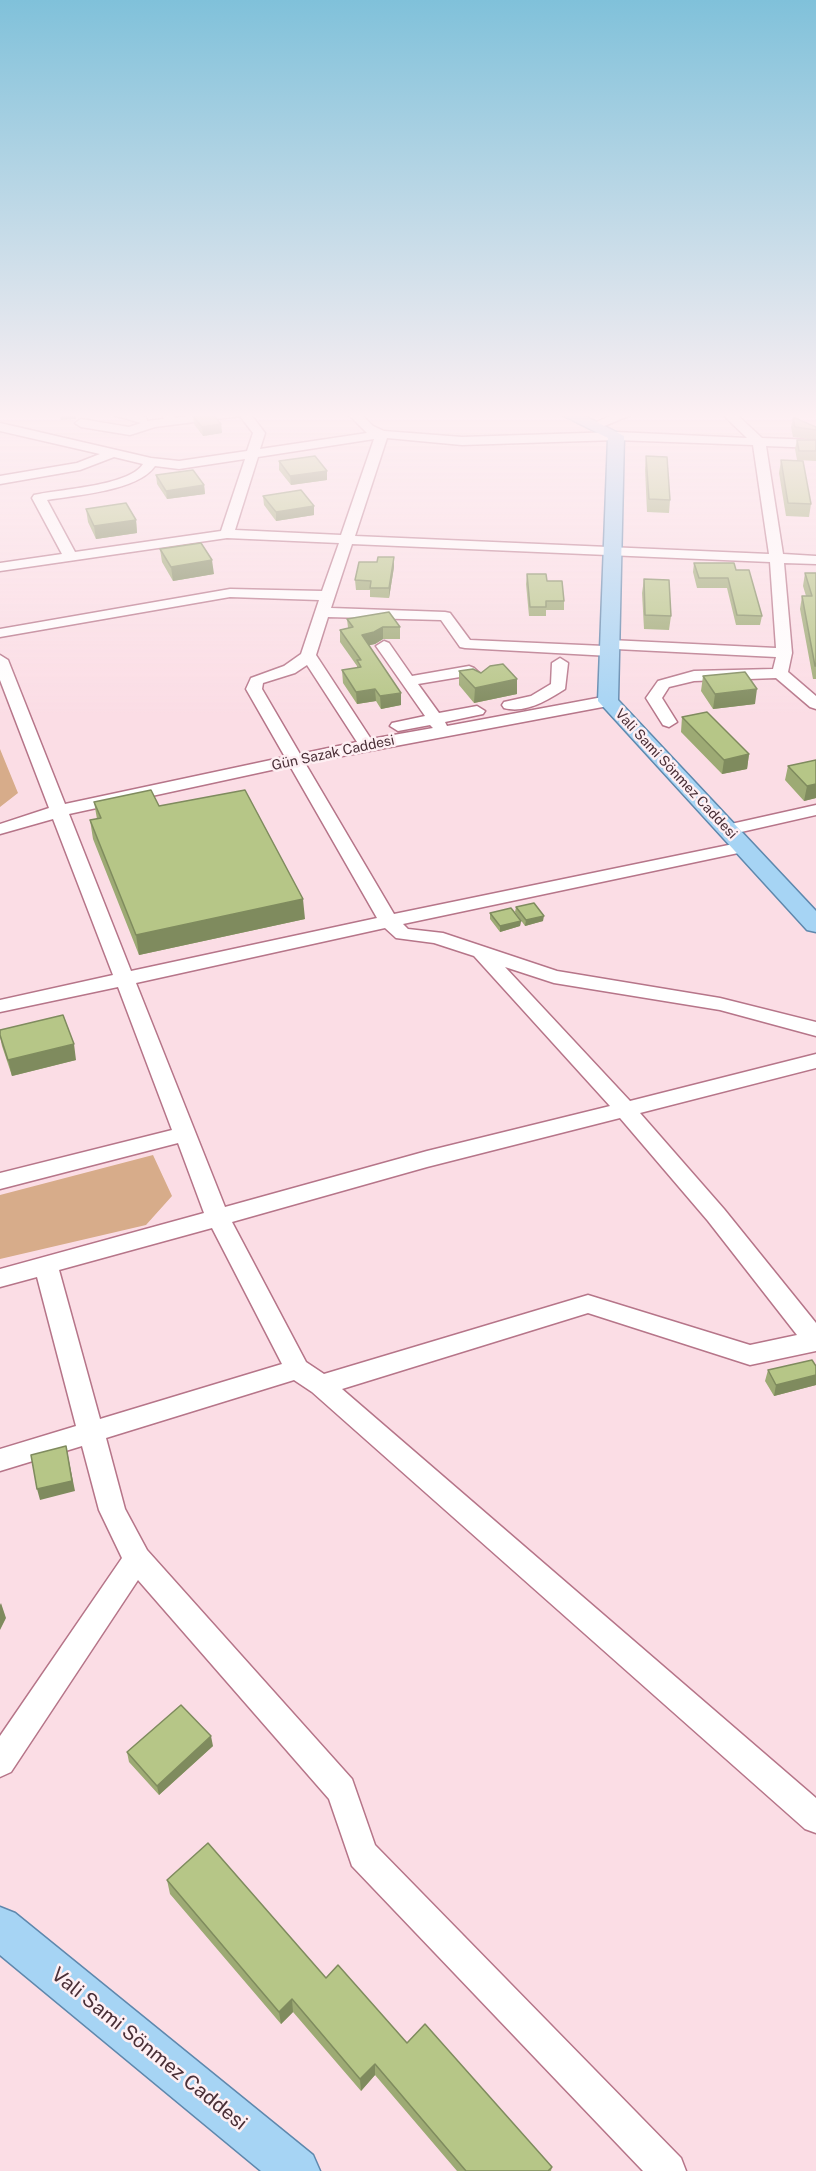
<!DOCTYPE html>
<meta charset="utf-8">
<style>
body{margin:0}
canvas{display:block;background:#fbdde5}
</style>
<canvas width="816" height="2171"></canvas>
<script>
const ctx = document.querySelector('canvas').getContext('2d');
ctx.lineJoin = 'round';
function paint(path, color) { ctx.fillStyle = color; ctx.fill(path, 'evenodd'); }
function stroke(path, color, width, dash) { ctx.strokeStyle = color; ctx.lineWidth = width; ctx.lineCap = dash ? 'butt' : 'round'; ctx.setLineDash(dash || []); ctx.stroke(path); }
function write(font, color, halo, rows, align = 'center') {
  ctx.font = font + ' "Public Sans",sans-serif'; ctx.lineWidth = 5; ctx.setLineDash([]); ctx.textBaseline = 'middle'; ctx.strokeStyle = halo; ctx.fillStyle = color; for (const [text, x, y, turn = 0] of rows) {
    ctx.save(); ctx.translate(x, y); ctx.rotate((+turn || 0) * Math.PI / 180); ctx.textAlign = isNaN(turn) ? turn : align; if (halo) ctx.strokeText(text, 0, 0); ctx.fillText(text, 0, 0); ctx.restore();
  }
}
paint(new Path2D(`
 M0 749 18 793 0 807Z
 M153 1155 172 1196 146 1225 0 1259V1195Z`), '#d7ac8a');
const minor = new Path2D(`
 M103 412H126L146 417 147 421 164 419 160 412H172L175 418 212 412H249L265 433 260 449 367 433 346 412H359L373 426 384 431 462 437 616 432 747 438 720 412H734L762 438 816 440V448L766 446 783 554 816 556V564L784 563 792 653 788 672 816 696V709L810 707 776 678 694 681 669 687 662 698 677 722 669 727 663 725 646 698 658 681 694 671 773 669 776 657 616 649 615 654 610 656 465 648 460 647 441 620 328 617 316 655 371 739 433 728 430 725 398 731 390 726 392 723 425 716 376 646 384 641 389 643 412 676 469 666 474 668 487 680 479 685 466 676 418 684 439 713 477 706 485 711 483 714 445 722 447 726 608 696 616 701 608 706 305 763 394 914 743 842 752 847 743 852 403 924 408 929 443 933 557 971 720 998 816 1022V1036L720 1010 554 983 505 967 630 1101 816 1054V1068L640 1113 724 1209 816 1323V1351L750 1365 588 1313 342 1389 816 1798V1833L805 1829 312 1392 294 1380 106 1438 125 1509 147 1550 352 1779 375 1845 681 2158 686 2171H643L352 1866 329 1799 138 1580 11 1772 0 1777V1736L122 1558 99 1510 82 1446 0 1471V1449L76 1426 37 1277 0 1287V1269L204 1213 178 1143 0 1189V1173L172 1130 118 987 0 1012V1000L113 975 53 819 0 834V824L49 808 0 680V655L8 660 65 804 285 757 246 689 251 678 284 666 301 654 319 600 230 597 0 637V629L230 589 322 591 339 543 227 538 0 571V563L62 554 32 498 34 495C61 489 129 486 143 464L114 457 80 470 0 484V476L77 463 100 454 0 431V423L151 458 179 461 247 451 253 433 240 416 155 427 130 435 81 427 75 423 81 419 129 427 141 423ZM387 438 462 445 616 440 753 445 769 554 355 536ZM374 439 341 535 235 530 258 457ZM245 459 221 531 75 552 47 500C76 495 138 491 155 466L179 469ZM352 544 770 562 776 648 610 640 605 641 604 646 470 640 450 613 445 612 331 608ZM307 665 357 742 300 754 262 689 263 683 295 673ZM290 766 377 918 131 971 69 814ZM385 928 396 938 434 943 474 956 610 1106 427 1151 225 1207 136 983ZM620 1118 708 1221 797 1335 750 1345 588 1295 324 1374 306 1362 232 1222 427 1167ZM212 1228 282 1364 100 1419 59 1270Z
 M619 412H638L597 429 587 426Z
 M560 658 568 663 565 689C548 700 525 714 504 708L502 705 504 702 531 696 551 684 552 663Z
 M816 805V815L728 835 719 830 722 826Z`);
const major = new Path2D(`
 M556 412H577L624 436 618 700 816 911V932L807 930 598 701 608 438Z
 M0 1907 15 1913 313 2155 320 2171H261L0 1955Z`);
stroke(minor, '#b67589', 3);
stroke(major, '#5f88ad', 3);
paint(minor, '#fff');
paint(major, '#a6d4f4');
paint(new Path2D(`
 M193 416 221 424 222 433 203 436 194 424Z
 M793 417 816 427V440L793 437 791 427Z
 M797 440H816V461L797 460 795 449Z
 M646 456 670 500 669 513 647 512 645 469Z
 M781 460 811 504 809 517 786 516 779 473Z
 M279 461 327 471V480L291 485 279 470Z
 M156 475 204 485 205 494 167 499 157 484Z
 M263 496 314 506V515L276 521 264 505Z
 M86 509 136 520 137 533 96 539 88 522Z
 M160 549 214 574 173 581 162 562Z
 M694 563 736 570 762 616 760 625H736L727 588H697L693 572Z
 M394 567 389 598 370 597V590H356L355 580Z
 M805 573H816V679H813L800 609 802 596H806L803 586Z
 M527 574 547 581 564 601V610H546V616H529L526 584Z
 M644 579 671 616 669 630 644 629 642 593Z
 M347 619 400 627V639H383L375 644 369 645 401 705 381 709 376 701 357 704 343 683 342 670 357 668V666L340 642V630L348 628Z
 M459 671 481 673 517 679V694L474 703 459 685Z
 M703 676 755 704 713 709 701 691Z
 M682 717 749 754 747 769 722 774 681 732Z
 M816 760V798L804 801 785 780 788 766Z
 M94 802 159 806 305 919 139 955 93 839 90 820 97 819Z
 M516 907 543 921 525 926 515 912Z
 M490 913 521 921 520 926 500 932 490 919Z
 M0 1030 76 1060 12 1076 2 1046 0 1037Z
 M816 1366V1385L774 1396 765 1381 768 1370Z
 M213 1746 159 1795 129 1762 127 1752Z
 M167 1880 326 1978 407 2043 552 2167 551 2171H457L375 2075 361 2091 293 2012 281 2024 170 1894Z`), '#9daa74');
paint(new Path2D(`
 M60 412H75L76 419 61 420Z
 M221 424 222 433 203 436 202 427Z
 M327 471V480L291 485 290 476Z
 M204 485 205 494 167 499 166 491Z
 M314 506V515L276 521V512Z
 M136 520 137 533 96 539 94 526Z
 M394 557V567L389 598V588Z
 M212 560 214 574 173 581 171 567Z
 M383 627V639L375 644 362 647V635Z
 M517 679V694L474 703 475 688Z
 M375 689 376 701 357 704 356 692Z
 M757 689 755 704 713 709 715 694Z
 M401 693V705L381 709 380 696Z
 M749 754 747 769 722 774 724 760Z
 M816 784V798L804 801 807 786Z
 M303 899 305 919 139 955 136 935Z
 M544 916 543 921 525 926 526 920Z
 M521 921 520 926 500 932V926Z
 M74 1044 76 1060 12 1076 8 1060Z
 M816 1375V1385L774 1396 776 1385Z
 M66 1446 75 1491 40 1500 37 1489Z
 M1 1603 6 1618 0 1630V1605Z
 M211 1736 213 1746 159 1795 157 1786Z
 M292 1999 293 2012 281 2024 279 2012Z
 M375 2064V2075L361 2091 360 2079Z`), '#7f8b5e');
const building = new Path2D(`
 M212 413 221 424 202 427 193 416Z
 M793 417 816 427V430L795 427Z
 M797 440H816V451H799Z
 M315 456 327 471 290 476 279 461Z
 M646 456 667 457 670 500 649 499Z
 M781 460 803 461 811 504 788 503Z
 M193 470 204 485 166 491 156 475Z
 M301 490 314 506 276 512 263 496Z
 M126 503 136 520 94 526 86 509Z
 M201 543 212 560 171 567 160 549Z
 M378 557H394L389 588H370L371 581 355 580 359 562H377Z
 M694 563H734L736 570H749L762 616 737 615 728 578H699Z
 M805 573H816V666H815L802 596H812Z
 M527 574H546L547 581H562L564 601H546V607H530Z
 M644 579 669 580 671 616 645 615Z
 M389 612 400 627H383L374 632 362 635 401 693 380 696 375 689 356 692 342 670 361 667 357 660H361L340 630 353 627 347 619Z
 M503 664 517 679 475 688 459 671 473 669 481 673 490 666Z
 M745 672 757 689 715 694 703 676Z
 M707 712 749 754 724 760 682 717Z
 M816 760V784L807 786 788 766Z
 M151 790 159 806 245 790 303 899 136 935 90 820 101 818 94 802Z
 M534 903 544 916 526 920 516 907Z
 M511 908 521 921 500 926 490 913Z
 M63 1015 74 1044 8 1060 0 1035V1030Z
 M812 1360 816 1366V1375L776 1385 768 1370Z
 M66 1446 72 1481 37 1489 31 1455Z
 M181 1705 211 1736 157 1786 127 1752Z
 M208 1843 326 1978 338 1965 407 2043 425 2024 552 2167 548 2171H466L375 2064 360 2079 292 1999 279 2012 167 1880Z`);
paint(building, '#b6c687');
stroke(building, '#7f8b5e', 1.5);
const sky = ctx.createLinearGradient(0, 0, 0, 716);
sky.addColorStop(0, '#80c1da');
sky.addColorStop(0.58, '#fdf0f3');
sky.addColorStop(1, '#fdf0f300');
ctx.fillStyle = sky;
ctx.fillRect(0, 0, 816, 716);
write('14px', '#4a2f37', '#feeff3', [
 ["Gün Sazak Caddesi",333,753,-12],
 ["Vali Sami Sönmez Caddesi",676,774,47]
]);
write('20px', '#4a2f37', '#feeff3', [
 ["Vali Sami Sönmez Caddesi",149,2049,39]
]);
</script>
